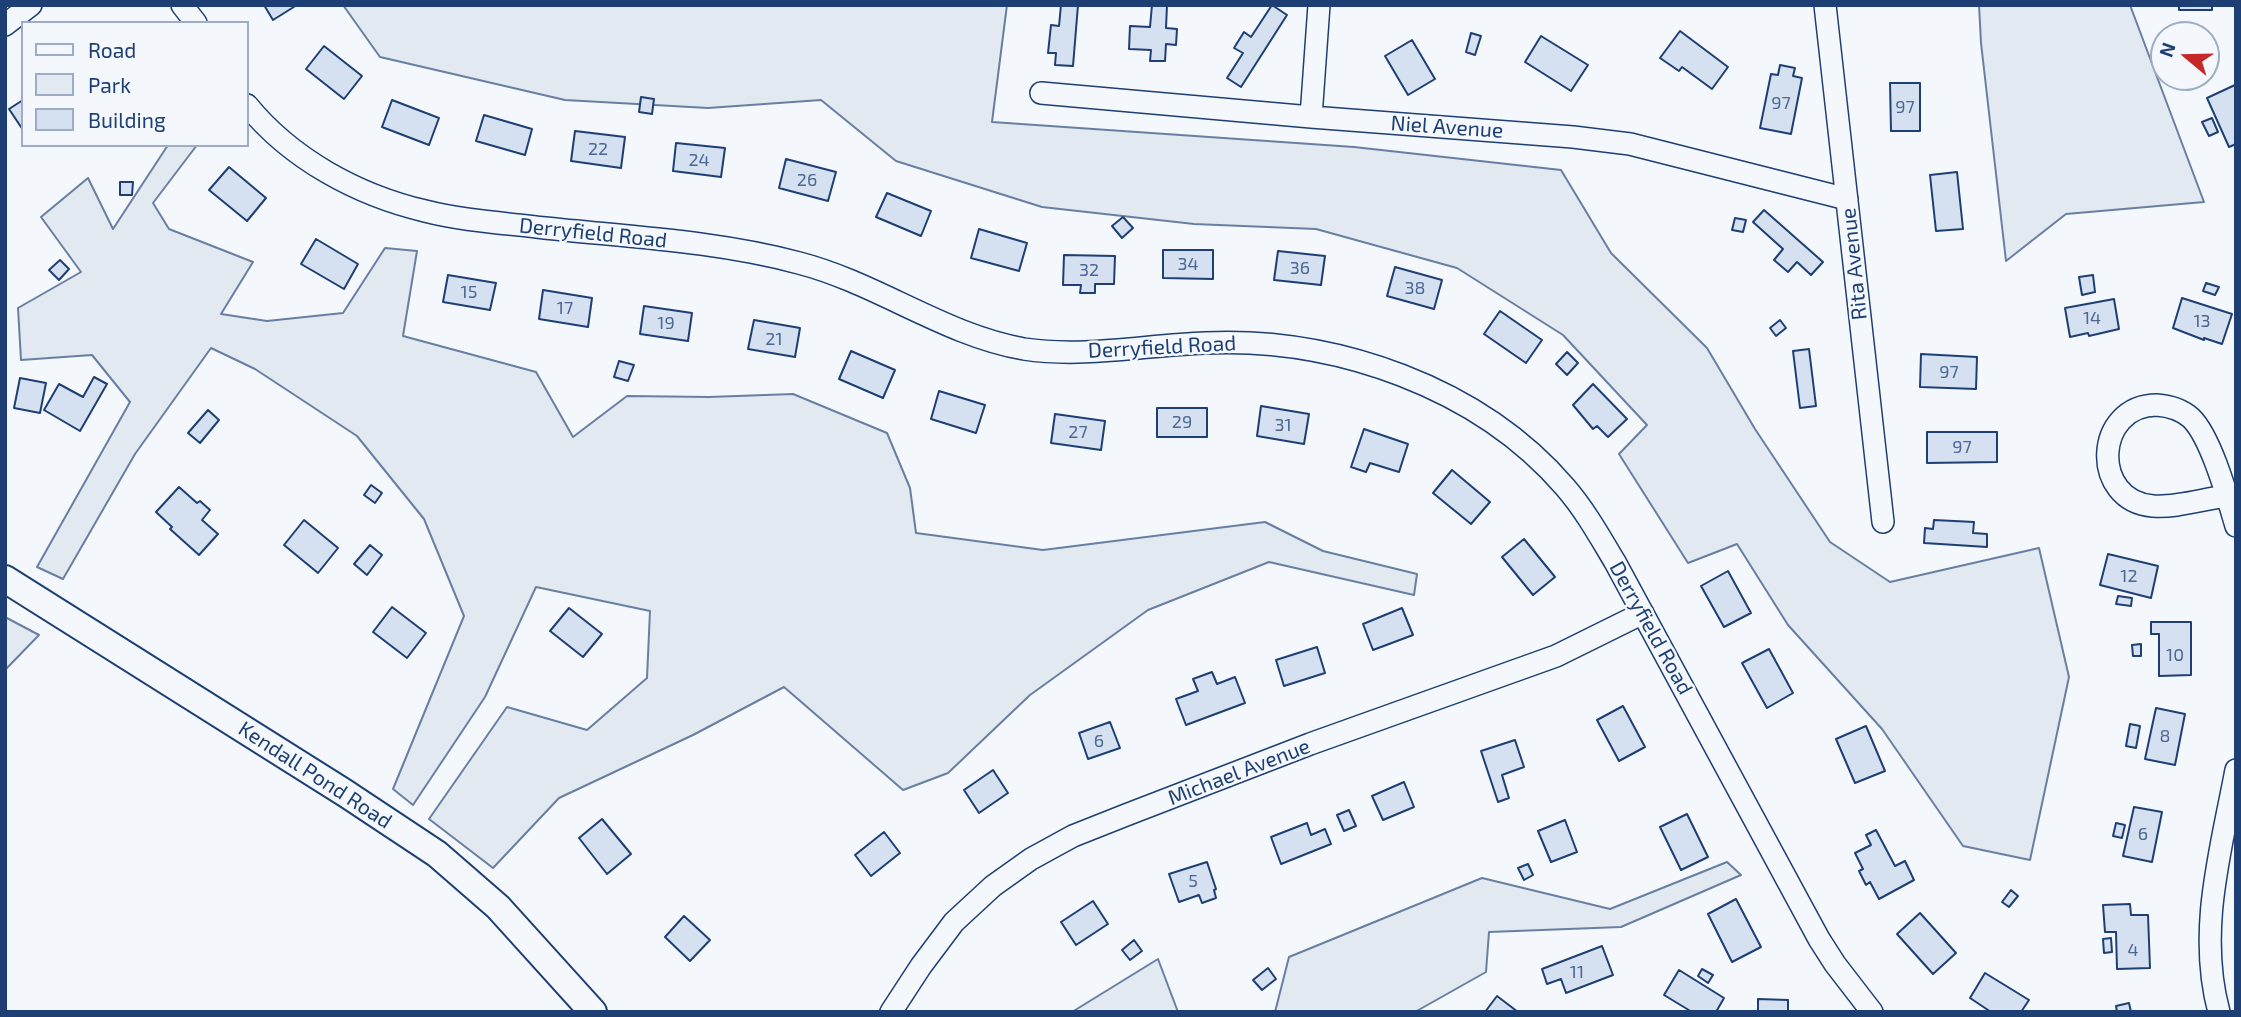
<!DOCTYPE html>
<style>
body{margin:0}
#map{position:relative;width:2241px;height:1017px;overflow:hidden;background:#f4f7fb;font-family:"Exo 2",sans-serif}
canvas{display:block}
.frame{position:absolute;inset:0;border:7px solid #1d3f73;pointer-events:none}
.legend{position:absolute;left:21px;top:21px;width:228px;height:126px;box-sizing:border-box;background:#f4f7fb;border:2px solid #9eadc5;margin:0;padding:9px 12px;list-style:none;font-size:21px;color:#1d3f73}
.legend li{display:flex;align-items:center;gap:14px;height:35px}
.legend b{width:35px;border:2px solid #9eadc5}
.north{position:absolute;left:2150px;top:21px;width:70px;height:70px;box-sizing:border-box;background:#f4f7fb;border:2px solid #9eadc5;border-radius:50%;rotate:289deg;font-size:19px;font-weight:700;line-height:28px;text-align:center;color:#1d3f73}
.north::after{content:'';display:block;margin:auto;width:24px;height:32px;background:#c62828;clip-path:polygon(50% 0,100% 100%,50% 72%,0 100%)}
</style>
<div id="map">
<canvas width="2241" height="1017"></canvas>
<div class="frame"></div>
<ul class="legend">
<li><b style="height:9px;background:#f4f7fb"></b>Road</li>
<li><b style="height:19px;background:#e3e9f0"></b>Park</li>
<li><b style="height:19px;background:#d5e0f0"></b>Building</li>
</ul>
<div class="north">N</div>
</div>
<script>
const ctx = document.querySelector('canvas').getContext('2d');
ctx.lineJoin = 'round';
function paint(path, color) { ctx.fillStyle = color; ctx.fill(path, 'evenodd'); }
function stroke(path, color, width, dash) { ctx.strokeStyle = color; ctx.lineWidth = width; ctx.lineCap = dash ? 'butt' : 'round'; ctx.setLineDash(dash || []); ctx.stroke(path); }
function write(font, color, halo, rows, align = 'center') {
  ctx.font = font + ' "Exo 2",sans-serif'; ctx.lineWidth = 5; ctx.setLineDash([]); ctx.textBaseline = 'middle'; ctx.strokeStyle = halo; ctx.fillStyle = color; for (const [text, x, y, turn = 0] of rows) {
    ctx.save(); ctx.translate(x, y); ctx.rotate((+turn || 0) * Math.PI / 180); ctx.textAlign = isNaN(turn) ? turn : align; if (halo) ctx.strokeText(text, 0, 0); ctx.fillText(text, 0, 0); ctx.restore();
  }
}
const green = new Path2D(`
 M343 5H1007L992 122 1354 147 1561 170 1611 253 1707 348 1755 429 1830 542 1890 582 2039 548 2069 677 2030 860 1963 846 1882 729 1788 625 1737 544 1688 563 1619 454 1647 425 1563 335 1457 268 1316 229 1194 224 1042 207 896 161 821 100 708 108 565 100 380 57Z
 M1979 5H2130L2204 202 2066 214 2006 261 1981 43Z
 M168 145H197L153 203 169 229 253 262 221 314 267 321 343 313 385 248 417 251 403 336 536 372 573 437 627 396 709 397 793 394 887 433 910 488 916 533 1043 550 1265 522 1323 551 1417 574 1414 595 1269 562 1148 610 1030 695 948 773 903 790 784 687 693 735 559 798 493 868 429 819 507 707 587 730 647 678 650 611 536 587 485 697 413 805 393 789 464 616 424 519 357 436 255 369 211 348 135 454 63 579 37 567 130 402 92 355 21 360 18 308 81 272 41 217 88 178 113 229Z
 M5 617 39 635 5 670Z
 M1727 862 1741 875 1621 927 1489 932 1486 972 1415 1012H1275L1289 957 1482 878 1610 909Z
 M1158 959 1178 1012H1072Z`);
paint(green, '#e3e9f0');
stroke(green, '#687fa3', 2);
const building = new Path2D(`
 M264 5H297L273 20Z
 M1061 5H1078L1073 66 1055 65 1056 53H1048L1051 25 1059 26Z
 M1152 5H1167L1166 28 1177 29 1176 45 1166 44 1165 61H1150L1151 50 1129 49 1130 26 1150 27Z
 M1272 5 1287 15 1241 87 1227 78 1243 53 1234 48 1244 32 1251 37Z
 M2179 5H2212V10H2179Z
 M1680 31 1728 67 1712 89 1682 67 1679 71 1660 58Z
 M1471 33 1481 36 1475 55 1466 52Z
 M1541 36 1588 65 1571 91 1525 62Z
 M1412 40 1435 79 1408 95 1385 56Z
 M324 46 362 76 344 99 306 69Z
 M1780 65 1795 68 1793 76 1802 78 1791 134 1760 128 1771 74 1778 75Z
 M1890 83H1920V131H1891Z
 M2235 85 2236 144 2229 147 2207 98Z
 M641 97 654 99 652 114 639 112Z
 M23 100V130L9 109Z
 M392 100 439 118 429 145 382 127Z
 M484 115 532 129 525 155 476 141Z
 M2212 118 2218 132 2209 136 2202 122Z
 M575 131 625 137 621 168 571 161Z
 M676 143 725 148 721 177 673 171Z
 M786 159 836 172 828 201 779 188Z
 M229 167 266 198 247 221 209 190Z
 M1957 172 1963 229 1936 231 1930 175Z
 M120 182H133L132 195H120Z
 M887 193 931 211 921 236 876 217Z
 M1764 210 1823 262 1811 275 1797 262 1788 272 1774 260 1783 249 1753 222Z
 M1123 217 1133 228 1122 238 1112 226Z
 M1735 218 1746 220 1743 232 1732 230Z
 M979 229 1027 243 1019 271 971 258Z
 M316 239 358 264 344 289 301 264Z
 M1163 250H1213V279L1163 278Z
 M1278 251 1325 256 1321 285 1274 280Z
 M1064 255 1115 256 1114 284H1095V293H1080L1081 285H1063Z
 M60 260 69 269 59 280 49 270Z
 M1395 267 1442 280 1434 309 1387 296Z
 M448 275 496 283 490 310 443 302Z
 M2093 275 2095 292 2082 295 2079 277Z
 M2206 283 2219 287 2215 295 2203 291Z
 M543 290 592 298 588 327 539 319Z
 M2182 298 2232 314 2222 344 2204 338V340L2173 328Z
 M2114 299 2119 329 2089 336 2088 333 2070 337 2065 308Z
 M644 306 692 313 688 341 640 334Z
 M1500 311 1542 340 1526 363 1484 334Z
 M754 320 800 328 795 357 748 349Z
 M1780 320 1786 328 1776 336 1770 328Z
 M1809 349 1816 406 1800 408 1793 351Z
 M851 351 895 370 883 398 839 379Z
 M1567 352 1578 363 1567 375 1556 364Z
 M1921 354 1977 357 1976 389 1920 387Z
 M619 361 634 365 628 381 614 377Z
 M94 377 107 384 80 431 44 410 59 384 83 397Z
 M20 378 46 383 40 413 14 408Z
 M1593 384 1627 419 1608 437 1597 426 1593 429 1573 405Z
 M939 391 985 405 976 433 931 419Z
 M1261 406 1309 414 1304 444 1257 436Z
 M1157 408H1207V437H1157Z
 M208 410 219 420 200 443 188 433Z
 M1055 414 1105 421 1101 450 1051 443Z
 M1364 429 1408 444 1399 472 1370 463 1366 472 1351 467Z
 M1927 432H1997V462L1927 463Z
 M1452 470 1490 502 1471 524 1433 493Z
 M371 485 382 493 375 503 364 495Z
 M179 487 197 503 200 501 210 510 202 520 218 534 199 555 170 529 172 527 156 512Z
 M304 520 338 548 318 573 284 545Z
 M1934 520 1974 522 1973 533 1987 534V547L1924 543 1925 528 1933 529Z
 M1524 539 1555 577 1533 595 1502 557Z
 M370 545 382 555 367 575 354 564Z
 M2108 554 2158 566 2151 598 2100 585Z
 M1728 571 1751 613 1724 627 1701 586Z
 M2118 596 2132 598 2131 606 2116 604Z
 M392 607 426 633 407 658 373 632Z
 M569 608 602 634 583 657 550 631Z
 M1402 608 1413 635 1373 650 1363 624Z
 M2151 622H2191V675L2159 676V634H2151Z
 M2141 644V656H2133L2132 645Z
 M1317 647 1325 673 1284 686 1276 660Z
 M1769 649 1793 693 1767 708 1742 663Z
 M1212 672 1217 684 1235 677 1245 703 1186 725 1176 699 1198 691 1193 679Z
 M1623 706 1645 747 1619 761 1597 720Z
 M2156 708 2185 714 2175 765 2145 759Z
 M1110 722 1120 748 1088 759 1079 733Z
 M2130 724 2140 726 2136 748 2126 746Z
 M1866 726 1885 771 1855 783 1836 739Z
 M1515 740 1524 767 1502 775 1509 798 1498 802 1481 751Z
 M993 770 1008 793 979 813 964 790Z
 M1404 782 1414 807 1383 820 1372 796Z
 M2134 807 2162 812 2152 862 2123 856Z
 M1349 810 1356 826 1344 831 1337 815Z
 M1687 814 1708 857 1681 870 1660 827Z
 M602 819 631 854 607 874 579 838Z
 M1565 820 1577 852 1551 862 1538 831Z
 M1307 823 1311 835 1325 829 1331 844 1281 864 1271 837Z
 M2116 823 2125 825 2122 838 2113 836Z
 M1876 830 1895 866 1905 861 1914 880 1879 899 1870 882 1866 885 1859 871 1863 869 1855 853 1871 845 1866 835Z
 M884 832 900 853 871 876 855 855Z
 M1207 862 1216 889 1214 890 1216 898 1202 903 1199 895 1179 902 1169 874Z
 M1528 864 1533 875 1524 880 1518 868Z
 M2011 890 2018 896 2009 907 2002 902Z
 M1736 899 1761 947 1732 962 1708 914Z
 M1093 901 1108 924 1076 945 1061 922Z
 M2130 904 2131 915H2148L2150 968 2117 969 2116 932H2105L2103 905Z
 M1920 913 1956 953 1933 974 1897 934Z
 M684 916 710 940 690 961 665 937Z
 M2111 938 2112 952 2104 953 2103 939Z
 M1134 940 1142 951 1130 960 1122 950Z
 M1602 946 1613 975 1566 993 1561 979 1547 984 1542 969Z
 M1268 968 1276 979 1262 990 1253 980Z
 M1702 969 1713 975 1708 983 1698 976Z
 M1679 970 1724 998 1716 1012H1692L1664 995Z
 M1985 973 2029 1000 2021 1012H1991L1970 998Z
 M1497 996 1518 1012H1485Z
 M1758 999 1788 1000V1012H1758Z
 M2129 1003 2131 1012H2117L2116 1006Z`);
paint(building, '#d5e0f0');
stroke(building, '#1d3f73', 2);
const minor = new Path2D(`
 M182 5 196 23
 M1825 5 1883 522
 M5 25 31 5
 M1041 93 1311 117 1573 137 1630 144 1847 199
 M247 105C291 159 357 195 425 211 464 221 505 223 545 228 629 237 717 241 799 263 877 283 944 335 1024 349 1084 358 1146 345 1205 343 1335 337 1479 387 1565 487 1585 510 1600 537 1615 562L1819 939 1835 964 1872 1012
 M1311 117 1319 5
 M2227 496C2203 499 2176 508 2153 506 2090 501 2094 405 2157 405 2170 406 2182 410 2191 418 2211 437 2228 499 2236 526
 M891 1012 921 966 954 922 993 886 1031 859 1073 836 1126 815 1310 744 1556 656 1643 613
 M2219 1012C2197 931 2221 850 2236 770`);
const tertiary = new Path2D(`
 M5 579 345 793 437 854 498 907 593 1012`);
stroke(minor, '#1d3f73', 24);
stroke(tertiary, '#1d3f73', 30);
stroke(minor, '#f4f7fb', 21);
stroke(tertiary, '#f4f7fb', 26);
write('18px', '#4b6792', null, [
 ["97",1781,103],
 ["97",1905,107],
 ["22",598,149],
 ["24",699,160],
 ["26",807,180],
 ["34",1188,264],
 ["36",1300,268],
 ["32",1089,270],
 ["38",1415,288],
 ["15",469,292],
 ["17",565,308],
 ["14",2092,318],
 ["13",2202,321],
 ["19",666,323],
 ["21",774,339],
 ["97",1949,372],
 ["29",1182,422],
 ["31",1283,425],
 ["27",1078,432],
 ["97",1962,447],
 ["12",2129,576],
 ["10",2175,655],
 ["8",2165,736],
 ["6",1099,741],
 ["6",2143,834],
 ["5",1193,881],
 ["4",2133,950],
 ["11",1577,972]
]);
write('21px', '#1d3f73', '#f4f7fb', [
 ["Niel Avenue",1447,127,4],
 ["Derryfield Road",593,233,6],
 ["Rita Avenue",1854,264,-96],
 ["Derryfield Road",1162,347,-3],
 ["Derryfield Road",1651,628,61],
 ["Michael Avenue",1239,772,-21],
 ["Kendall Pond Road",315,775,33]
]);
</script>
